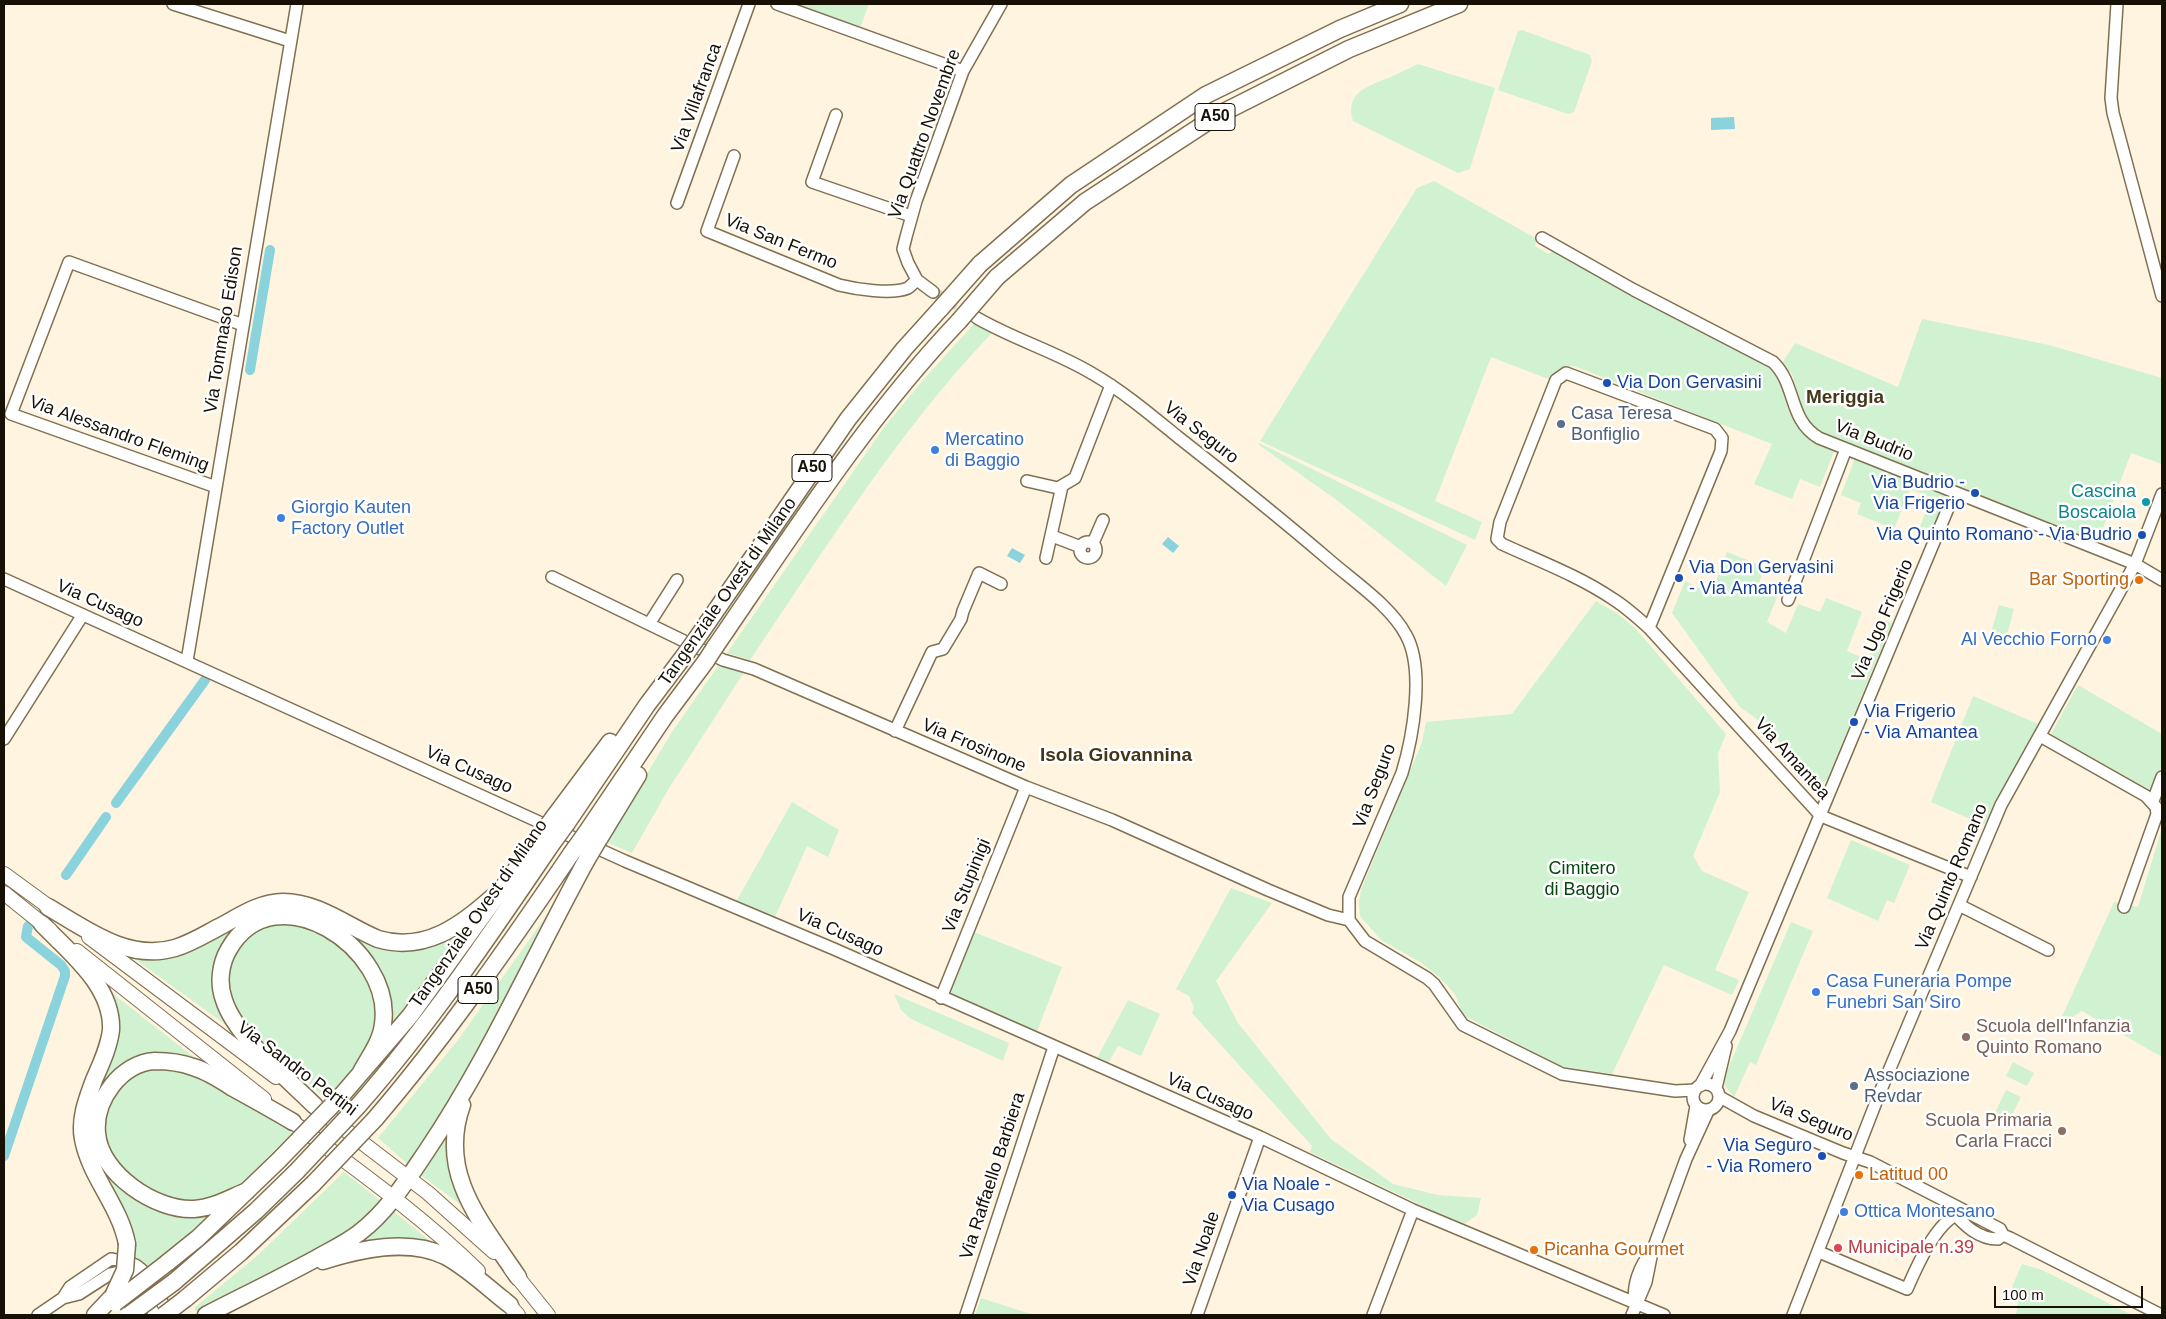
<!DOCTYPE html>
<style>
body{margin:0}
#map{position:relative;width:2166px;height:1319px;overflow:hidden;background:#fef4df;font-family:Helvetica,sans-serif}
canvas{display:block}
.frame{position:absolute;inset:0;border:5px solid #161005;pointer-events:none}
.scale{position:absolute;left:1994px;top:1286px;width:149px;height:22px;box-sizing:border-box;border:2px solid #161005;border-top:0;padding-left:6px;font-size:15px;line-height:18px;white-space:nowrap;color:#161005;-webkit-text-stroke:4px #fff;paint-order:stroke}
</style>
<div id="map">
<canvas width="2166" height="1319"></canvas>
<div class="frame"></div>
<div class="scale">100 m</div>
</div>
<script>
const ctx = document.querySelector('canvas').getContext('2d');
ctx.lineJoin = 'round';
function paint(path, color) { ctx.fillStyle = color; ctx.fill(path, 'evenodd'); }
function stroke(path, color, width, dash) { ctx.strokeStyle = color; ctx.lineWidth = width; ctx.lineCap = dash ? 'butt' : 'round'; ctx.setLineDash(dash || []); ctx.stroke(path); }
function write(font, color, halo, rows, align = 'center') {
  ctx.font = font + ' Helvetica,sans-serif'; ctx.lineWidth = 5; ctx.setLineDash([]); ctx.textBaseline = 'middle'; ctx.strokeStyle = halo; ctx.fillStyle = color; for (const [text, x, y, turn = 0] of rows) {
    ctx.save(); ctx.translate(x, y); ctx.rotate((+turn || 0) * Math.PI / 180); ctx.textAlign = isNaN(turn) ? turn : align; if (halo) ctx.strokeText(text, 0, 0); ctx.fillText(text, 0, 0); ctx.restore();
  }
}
paint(new Path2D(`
 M800 4H869L860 28 799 5Z
 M1522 30 1590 55 1592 61 1574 112 1568 114 1498 90 1518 31Z
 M1418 64 1495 88 1470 169 1458 173 1353 121C1345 94 1365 87 1386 79 1397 74 1408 69 1418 64Z
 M1434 181 1537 239 1535 246 1548 254 1556 250 1768 366C1787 386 1784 415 1801 431 1809 440 1824 444 1835 449L1820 487 1800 479 1792 499 1754 484 1772 444 1574 366C1562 367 1556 369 1551 380L1491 357 1435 501 1482 522 1475 540 1260 441 1417 188Z
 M1922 319 2049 345 2162 378V464L2131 453 2097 544 1823 433 1810 423 1803 409 1792 374 1782 363 1795 343 1898 387Z
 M975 323 992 333C898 431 826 548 750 660L727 653 885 426 924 379Z
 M1259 443 1467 545 1446 586 1338 501 1259 445Z
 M1855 458 1947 494 1928 542 1916 538 1931 497 1910 489 1894 529 1857 514 1861 503 1841 495Z
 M1727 552 1765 567 1757 588 1778 595 1767 622 1786 633 1798 604 1820 612 1826 598 1862 612 1847 651 1868 660 1884 620 1892 623 1827 779 1817 790 1810 785 1796 763 1778 740 1761 722 1740 707 1672 613 1685 581 1711 594Z
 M1596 601 1618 614 1635 628 1726 734 1718 754 1720 792 1693 856 1702 871 1749 892 1715 970 1739 980 1732 995 1664 965 1612 1074 1560 1066 1463 1015 1455 994 1439 977 1420 962 1381 940 1360 916 1359 903 1361 890 1422 742 1426 722 1512 714Z
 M1999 605 2014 609 2006 638 1991 633Z
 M718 666 745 671 669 788 632 853 606 842 672 732Z
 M2078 685 2162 734V766L2151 791 2051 734Z
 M1973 696 2038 724 1984 825 1931 802Z
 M792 802 839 830 828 857 807 846 775 917 736 902Z
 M2162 828V1057L2082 1011 2063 1023 2060 1021 2114 902 2138 907Z
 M1851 840 1910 865 1894 903 1887 900 1878 921 1827 898Z
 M1231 888 1272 903 1216 981 1238 1023 1331 1139 1393 1184 1438 1195 1481 1198 1477 1215 1463 1225 1310 1152 1312 1146 1192 1013 1194 1007 1189 996 1176 989Z
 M281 906C292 907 302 908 311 911 339 921 364 947 395 949 416 951 431 940 450 938L453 939 455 945 388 1033C389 1019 392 1002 388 988 366 917 242 870 217 963 211 988 218 1009 233 1030L125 952C192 965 221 919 281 906Z
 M544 919 548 923 462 1081 410 1166 378 1138 458 1040Z
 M292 921 328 933 372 977 377 1030 364 1055 326 1099 270 1049 242 1021 233 1009 226 975 228 964 249 931Z
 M1791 922 1813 931 1756 1065 1750 1062 1734 1097 1725 1086 1724 1078Z
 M974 932 1062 967 1036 1034 949 996Z
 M112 993 200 1062C188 1059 175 1056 162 1055 147 1055 129 1063 117 1073 106 1082 98 1094 95 1108 80 1161 141 1216 192 1216 200 1216 208 1214 215 1213L175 1248 148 1270 143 1262 133 1258 134 1243 132 1232C119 1199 88 1158 89 1122 89 1109 94 1097 99 1085 112 1051 121 1030 112 993Z
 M894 994 1009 1043 1003 1061 911 1019 901 1010Z
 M1128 1000 1160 1014 1141 1056 1118 1046 1107 1065 1096 1060Z
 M2013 1062 2034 1073 2027 1086 2006 1076Z
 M159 1067 190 1071 242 1100 292 1133 238 1187 224 1196 193 1204 156 1195 117 1166 104 1140 103 1118 120 1083 131 1075Z
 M2006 1090 2021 1097 2008 1122 1994 1115Z
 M449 1127 468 1210 418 1173Z
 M344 1172 382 1202 371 1214 348 1232 197 1312 194 1308 258 1255Z
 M392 1210 436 1246 351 1248 369 1236Z
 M2022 1264 2042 1270 2132 1315H2016L2020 1291 2012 1287Z
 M981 1298 1034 1315H975Z`), '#d0f2d0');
paint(new Path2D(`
 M1734 117 1735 129 1711 130V118Z
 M1168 537 1179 546 1173 553 1162 544Z
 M1012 548 1025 555 1020 563 1007 556Z`), '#8bd3dc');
stroke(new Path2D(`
 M250 370 270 250
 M116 803 205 680
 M66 875 106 817
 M4 1156 65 976V971L61 965 26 937 28 926`), '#8bd3dc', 10);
stroke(new Path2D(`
 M933 292 972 314`), '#dbd2be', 11, [11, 5.5]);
const minor = new Path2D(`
 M173 4 290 41
 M777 4 963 71
 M2117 4 2111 98 2113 113 2162 296
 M836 115 812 182 911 216
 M734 156 707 231 839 285C855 289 892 295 908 288 911 286 914 282 917 280
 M677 203 749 4
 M1542 238 1634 290 1773 362C1797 385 1788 420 1819 438L2135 564 2162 580
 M933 292 917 280 908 263 903 249 906 237 916 201 963 71 1001 4
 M977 318C1015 340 1057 352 1093 374 1124 392 1151 415 1178 437 1229 477 1279 517 1328 559 1353 581 1391 606 1406 635 1425 669 1413 737 1402 773L1349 897V920L1365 941 1427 978 1434 984 1463 1025 1562 1074 1675 1091 1695 1090
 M1027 481 1058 488 1075 478 1111 385
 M216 487 11 414 69 262 243 325
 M1052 536 1081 547
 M1080 550a8 8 0 1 1 16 0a8 8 0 1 1-16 0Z
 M1093 543 1103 520
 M1046 558 1062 486
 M552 577 723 660 754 669 1026 787 1112 820 1268 890 1328 915 1349 920
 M4 579 625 861 834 949 1260 1137 1413 1210 1664 1315
 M1788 600 1846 449
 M649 624 677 580
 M1649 628 1721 451 1722 438 1715 429 1566 373 1556 380 1500 522 1497 539 1502 544C1539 561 1579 576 1613 599 1626 607 1638 618 1649 628L1821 816 1971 877
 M187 661 297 4
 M895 731 932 652 943 649 961 619 963 611 979 573 1001 584
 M2040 736 2146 796 2156 807 2157 814 2124 907
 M4 739 82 616
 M2153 801 2162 777
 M1959 905 2048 950
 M941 998 1026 787
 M1693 1097a13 13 0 1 1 26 0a13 13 0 1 1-26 0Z
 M1700 1086 1730 1031 1949 506 1959 495
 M1716 1088 1726 1046
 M1720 1097 1754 1116 1843 1153 1870 1162 2000 1229 2003 1235 2010 1238 2161 1315
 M1690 1140 1696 1106
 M1952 1211C1964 1225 1978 1239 1998 1239L2003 1235
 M1819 1252 1907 1289C1917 1266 1940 1212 1967 1212
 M63 1298 79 1294 110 1274 123 1271 133 1275 155 1315
 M1635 1304C1632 1287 1639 1265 1652 1252
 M38 1315 63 1298 70 1287 111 1259C117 1260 125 1261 131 1263 150 1270 160 1298 168 1315
 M966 1315 1054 1047
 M1197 1315 1260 1137
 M1373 1315 1413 1210
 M1632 1315 1646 1282 1652 1252 1686 1159 1708 1111
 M1793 1315 1880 1092 2001 805 2135 564 2162 494`);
const major = new Path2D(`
 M4 874 56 912
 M4 893 50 930
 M89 937 276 1077
 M77 951 264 1099
 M317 1108 428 1193 494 1252
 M298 1126C360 1172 423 1217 478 1271
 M511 1269 548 1315
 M503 1298 518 1315`);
const highway = new Path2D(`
 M980 264 1071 185 1206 95 1340 29 1400 4
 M997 277 1085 202 1218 115 1349 49 1459 4
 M697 638 848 419 904 349 941 308
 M715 647C792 535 865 420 959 321
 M554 817 610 742
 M567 823 647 705 687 652
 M586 833 665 716 706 661
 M599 839 638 775
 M48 907C86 929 128 962 175 948 192 943 207 933 223 925 241 915 261 902 283 902 318 902 347 926 378 939 425 953 462 925 495 895
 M42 924C70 953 113 986 111 1030 109 1047 101 1064 94 1080 87 1099 79 1119 83 1139 90 1177 120 1206 127 1244
 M341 1096 410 1016 538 839
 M462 1105C437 1174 482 1223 518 1277
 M315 1106C288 1079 235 1036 224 1000 218 984 220 964 229 949 275 870 394 948 383 1024 381 1042 369 1057 361 1072
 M358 1106C430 1024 490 935 551 845
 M375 1119C447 1035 509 945 571 854
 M247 1191C230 1198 213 1208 194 1209 156 1211 100 1174 97 1133 94 1100 121 1063 155 1061 167 1061 182 1063 193 1067 207 1071 221 1080 233 1088 253 1099 273 1110 293 1122
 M323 1261C360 1249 408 1238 445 1256 468 1268 489 1289 510 1305
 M167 1263 198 1238 279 1160
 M174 1282 256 1211 297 1171
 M185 1299 241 1252 313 1184
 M95 1315 113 1296
 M206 1315C243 1296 280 1278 317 1258 331 1250 346 1243 359 1233 387 1212 407 1180 426 1152 488 1060 533 958 586 861`);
stroke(minor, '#807051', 14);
stroke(major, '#807051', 16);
stroke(highway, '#807051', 19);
stroke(minor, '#fff', 11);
stroke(major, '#fff', 14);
stroke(highway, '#fff', 16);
const highwayBridge = new Path2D(`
 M941 308 980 264
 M959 321 997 277
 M687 652 697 638
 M706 661 715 647
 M538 839 554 817
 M551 845 567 823
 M571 854 586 833
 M586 861 599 839
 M279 1160 341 1096
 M297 1171 358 1106
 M313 1184 375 1119
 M113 1296 125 1270 127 1244
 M115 1303 167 1263
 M129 1315 174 1282
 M164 1315 185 1299`);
stroke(highwayBridge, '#807051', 19, []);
stroke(highwayBridge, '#fff', 16);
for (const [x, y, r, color] of [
 [1607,383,5,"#1a4fb4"],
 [1561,424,5,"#5c6f8a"],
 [935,450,5,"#3f7fe0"],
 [1975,493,5,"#1a4fb4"],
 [2146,502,5,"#0f9aa8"],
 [281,518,5,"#3f7fe0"],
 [2142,535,5,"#1a4fb4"],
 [1679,578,5,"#1a4fb4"],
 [2139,580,5,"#e8710a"],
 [2107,640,5,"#3f7fe0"],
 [1854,722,5,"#1a4fb4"],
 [1816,992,5,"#3f7fe0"],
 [1966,1037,5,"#8d6e63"],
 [1854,1086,5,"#5c6f8a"],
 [2062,1131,5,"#8d6e63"],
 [1822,1156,5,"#1a4fb4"],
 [1859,1175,5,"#e8710a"],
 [1232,1195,5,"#1a4fb4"],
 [1844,1212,5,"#3f7fe0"],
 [1838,1248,5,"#e0444e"],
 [1534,1250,5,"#e8710a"]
]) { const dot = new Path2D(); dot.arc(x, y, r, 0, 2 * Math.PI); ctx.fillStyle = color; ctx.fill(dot); stroke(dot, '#fff', 2); }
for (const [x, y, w] of [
 [1215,117,40],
 [812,468,40],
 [478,990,40]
]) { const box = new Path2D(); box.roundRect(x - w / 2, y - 13.5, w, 27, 4); ctx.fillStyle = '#fff'; ctx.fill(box); stroke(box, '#161005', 1); }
write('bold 16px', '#161005', null, [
 ["A50",1215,117],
 ["A50",812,468],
 ["A50",478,990]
]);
write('18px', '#161005', '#fff', [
 ["Via Villafranca",697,98,-70],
 ["Via Quattro Novembre",925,134,-70],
 ["Via San Fermo",781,242,22],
 ["Via Tommaso Edison",224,330,-81],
 ["Via Seguro",1201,433,38],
 ["Via Alessandro Fleming",119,434,20],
 ["Via Budrio",1874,441,22],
 ["Tangenziale Ovest di Milano",728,592,-55],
 ["Via Cusago",100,604,24],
 ["Via Ugo Frigerio",1883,620,-67],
 ["Via Frosinone",974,746,23],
 ["Via Amantea",1792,759,48],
 ["Via Cusago",469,770,24],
 ["Via Seguro",1375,786,-69],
 ["Via Quinto Romano",1952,877,-67],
 ["Via Stupinigi",967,886,-68],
 ["Tangenziale Ovest di Milano",479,914,-55],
 ["Via Cusago",840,933,24],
 ["Via Sandro Pertini",297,1069,37],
 ["Via Cusago",1210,1097,24],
 ["Via Seguro",1811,1120,22],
 ["Via Raffaello Barbiera",993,1176,-72],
 ["Via Noale",1202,1249,-71]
]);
write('18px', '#164399', '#fff', [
 ["Via Don Gervasini",1617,383],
 ["Via Budrio -",1965,483,"right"],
 ["Via Frigerio",1965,504,"right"],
 ["Via Quinto Romano - Via Budrio",2132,535,"right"],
 ["Via Don Gervasini",1689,568],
 ["- Via Amantea",1689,589],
 ["Via Frigerio",1864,712],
 ["- Via Amantea",1864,733],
 ["Via Seguro",1812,1146,"right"],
 ["- Via Romero",1812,1167,"right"],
 ["Via Noale -",1242,1185],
 ["Via Cusago",1242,1206]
], 'left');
write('18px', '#4e5e75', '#fff', [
 ["Casa Teresa",1571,414],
 ["Bonfiglio",1571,435],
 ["Associazione",1864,1076],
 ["Revdar",1864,1097]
], 'left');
write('18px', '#366cbe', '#fff', [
 ["Mercatino",945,440],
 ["di Baggio",945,461],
 ["Giorgio Kauten",291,508],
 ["Factory Outlet",291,529],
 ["Al Vecchio Forno",2097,640,"right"],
 ["Casa Funeraria Pompe",1826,982],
 ["Funebri San Siro",1826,1003],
 ["Ottica Montesano",1854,1212]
], 'left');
write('18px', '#0d838f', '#fff', [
 ["Cascina",2136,492],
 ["Boscaiola",2136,513]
], 'right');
write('18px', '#c56008', '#fff', [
 ["Bar Sporting",2129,580,"right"],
 ["Latitud 00",1869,1175],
 ["Picanha Gourmet",1544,1250]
], 'left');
write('18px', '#054611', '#fff', [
 ["Cimitero",1582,869],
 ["di Baggio",1582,890]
]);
write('18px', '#785e54', '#fff', [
 ["Scuola dell'Infanzia",1976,1027],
 ["Quinto Romano",1976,1048],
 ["Scuola Primaria",2052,1121,"right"],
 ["Carla Fracci",2052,1142,"right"]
], 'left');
write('18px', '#be3a42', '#fff', [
 ["Municipale n.39",1848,1248]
], 'left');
write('bold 19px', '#443618', '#fff', [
 ["Meriggia",1845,398],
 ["Isola Giovannina",1116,756]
]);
</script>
